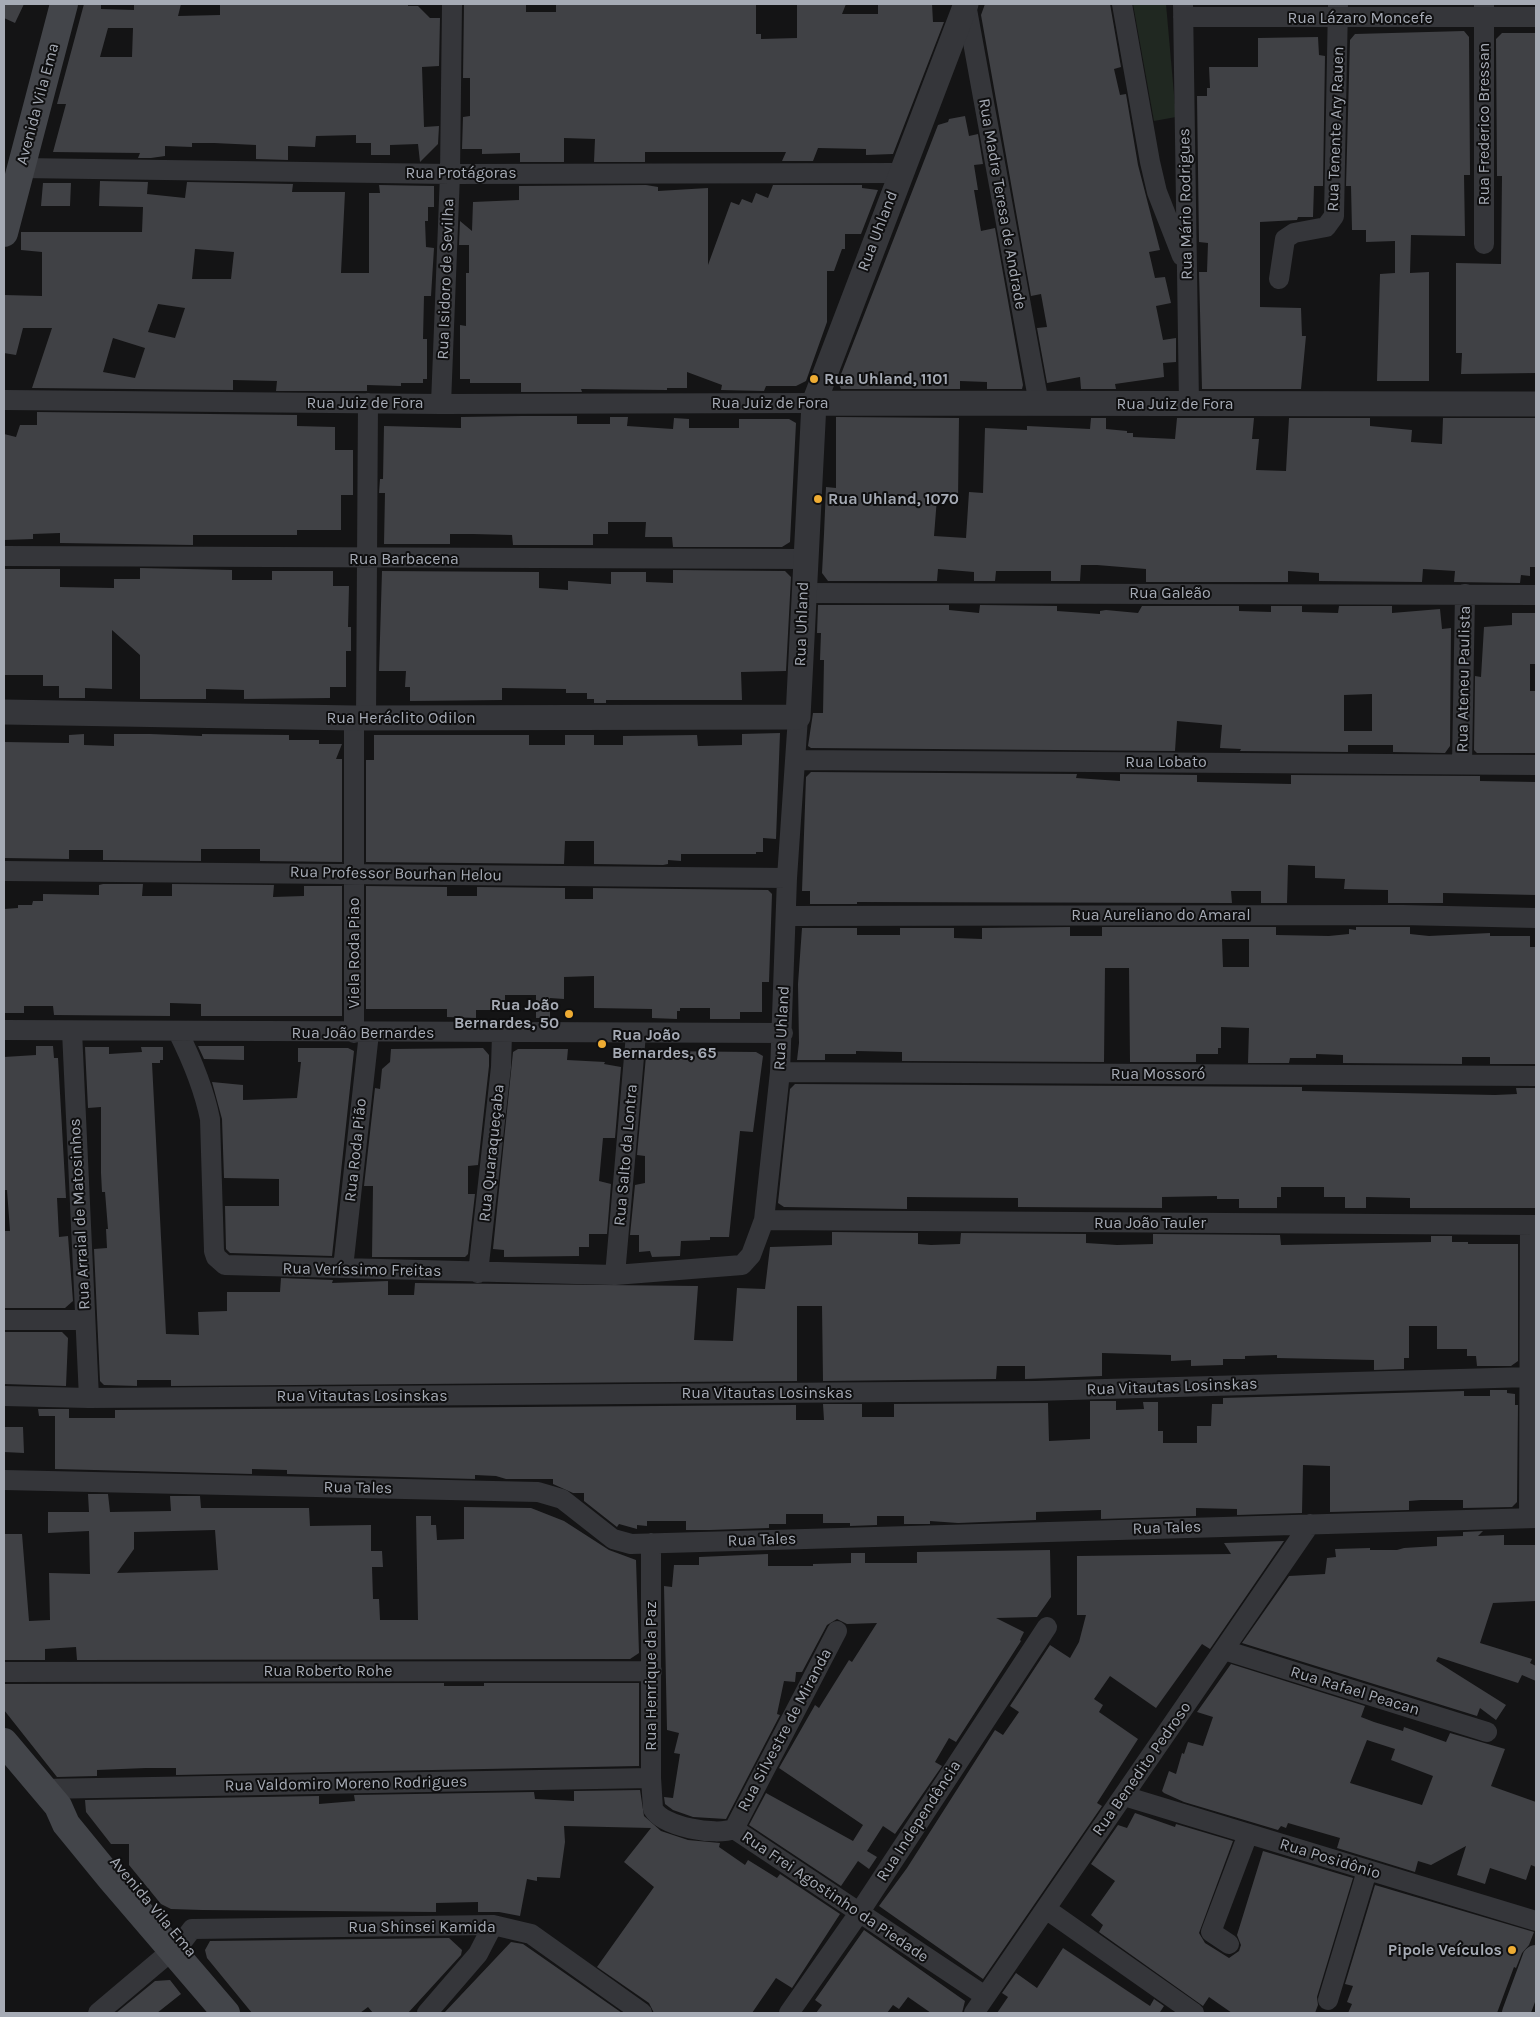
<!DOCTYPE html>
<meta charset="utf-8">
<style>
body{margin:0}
#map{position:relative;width:1540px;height:2017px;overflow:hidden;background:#141415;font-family:Karla,sans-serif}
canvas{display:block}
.frame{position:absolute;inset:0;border:5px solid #a6abb5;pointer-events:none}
</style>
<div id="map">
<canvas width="1540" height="2017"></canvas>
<div class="frame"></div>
</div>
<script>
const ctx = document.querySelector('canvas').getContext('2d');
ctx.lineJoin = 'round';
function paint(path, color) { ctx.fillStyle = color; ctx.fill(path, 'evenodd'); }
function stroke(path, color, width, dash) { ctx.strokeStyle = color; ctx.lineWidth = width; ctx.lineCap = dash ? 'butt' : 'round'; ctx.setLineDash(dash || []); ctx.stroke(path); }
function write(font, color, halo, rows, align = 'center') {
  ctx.font = font + ' Karla,sans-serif'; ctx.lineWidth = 4; ctx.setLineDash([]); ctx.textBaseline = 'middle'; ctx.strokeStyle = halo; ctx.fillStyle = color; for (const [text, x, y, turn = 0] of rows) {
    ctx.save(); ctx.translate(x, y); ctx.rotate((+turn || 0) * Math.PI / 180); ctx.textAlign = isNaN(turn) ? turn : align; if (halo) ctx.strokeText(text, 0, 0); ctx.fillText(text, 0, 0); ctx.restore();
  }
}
paint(new Path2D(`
 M1133 4H1166L1176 117 1154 121Z`), '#202821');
paint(new Path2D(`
 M4 4H24L15 23 4 18Z
 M84 4H101V9L134 10V4H181L178 16 220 15V4H408V6H418L430 18H440L439 66 422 67 424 127 439 126 438 144 420 162 418 144 390 145V155H371V143H356V135L316 136 315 147 288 146V160L256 159V145L214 143H192V147L165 146V156L151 158H138L140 153 53 152 66 104H57ZM108 28H133L132 57H100Z
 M464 4H526V12H556V4H756V34H761V39L797 38V4H846L842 14H878V4H932L933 22H944L893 154 866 155V149L818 148 813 161H782L786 152H645V162H594L595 139 564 138V162H520V153L482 154V149H462L463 117 470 116V78H463Z
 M985 4H1110L1121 67 1114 69 1120 95 1126 94 1138 165 1160 250 1149 252 1155 278 1165 277 1171 303 1156 306 1163 340 1176 338V362L1163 363 1164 377 1115 384 1116 389H1081L1080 377 1047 383 1037 328 1047 327 1041 294 1031 296 981 15Z
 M1464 31 1469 37 1470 175H1464L1465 236 1411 235 1410 273 1429 272V381H1377L1380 274 1395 273V241L1366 242V230H1352L1351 186H1346L1350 40 1355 34Z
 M1502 33H1536V373L1461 374 1462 353H1456V263L1501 264 1502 176H1497L1496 39Z
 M1318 37 1319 55 1325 56 1323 186H1314L1313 217H1298L1297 220 1260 222V307L1301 308 1302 336H1306L1301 389H1202L1199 272H1207L1208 243 1199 242 1197 96H1207V88H1210L1209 67H1258V38Z
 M965 116 969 136 978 134 983 164 974 165 978 190H974L981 231 995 228 1023 385 1022 389H987V382L960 381V389H841L838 382 938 125 948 122 949 119Z
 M100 181 148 182 147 194 185 198 187 182 293 184 292 192H345L341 273H369V193H380L379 185 434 186V207H428V221H425L426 247 434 248 431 296H424L423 339H427V379H423V383H401V386L367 385V391H276L277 381 233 380V390L32 388 52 328H23L16 355 4 353V295L42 296V252L21 250V232H142L143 207 99 206ZM195 249 234 252 231 279H192ZM158 304 185 308 175 338 148 332ZM113 338 145 348 135 378 103 372Z
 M43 183H71L70 206H41Z
 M646 185 658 187V191L708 188V265L731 202 739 205 742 199 752 203 756 193 768 198 773 185H862V188L878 190 861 234H845V249H842L834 271H827V322L806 381 796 386H766L764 391 721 390 722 385 687 372V388H667V390L581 389 582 392H521V383H470V379H460V325L466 326V273H469V245H459L460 221 472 231 473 202 519 200V186Z
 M37 412 297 415V426L335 427V450H353V495H341V530H297V535H193V545L60 543V533L33 534V539L4 540V434L16 437 20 425H37Z
 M521 416H577V424H610V417H628L627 426 673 429 674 418 689 419V428H739V419H789L796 423 790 542 782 547H673L672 537H645L646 522H608V534H593V545H513L512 535 473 534H450V544H384L385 493H379L380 479H383L384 426 461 428V417Z
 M836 417 959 418 958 499 937 498 934 536 966 538 969 492 983 493 985 428 1027 430V426L1090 429 1091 418H1106V429L1127 431V433H1133V437L1175 439 1177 418H1254L1252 439H1259L1256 470 1286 471 1289 418H1370V426L1412 430 1411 442 1442 444 1443 418H1536V567H1530V576L1521 575 1520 583 1454 582 1455 571 1423 569 1422 582 1319 581V573L1288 571V582H1146V569L1097 565H1081L1080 581H1051V571H996L995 581H974V572L938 569 937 581H828L822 573 824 534 826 487 836 488Z
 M140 568 232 570V580H272V571H333V586H349L348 627H351V651H346V687H330V698L244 699V690L206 689V699H140V655L112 630V689L85 688V698H59V686H43V675H4V569H60V587L114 588V579H140Z
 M673 570 785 571 791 577 786 671 741 672 742 700H606V703H594V699H587V693H566V689L502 688V700L410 701V687H405L406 671H379L382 571 539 572V588L568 590V581L611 584V572H646V582L673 583Z
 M818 605H949V610L979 613 980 605 1057 606V611L1100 614V611L1106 610 1138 613 1142 606H1239V611L1271 612V606H1302V612L1338 613 1339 606H1392V613L1440 609 1442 629 1451 628 1450 746 1445 753 1393 752V745H1348V752L1240 751 1241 749 1220 748 1222 725 1177 721 1175 751 811 748 808 746 813 713H823L824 660H820L821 633H817ZM1372 694V731H1344V695Z
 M1512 613H1536V664H1530V691H1536V753H1477L1474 750 1475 676 1481 677 1484 627 1512 625Z
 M780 733 776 839 763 838V852H756V854H681V861L668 860V864L663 865 594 864V841H565L564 864 366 862V760H374V735H529V745H565V735H594V745H623V736L697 735 698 746 742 745V734Z
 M84 734V745L114 746V734H150L202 736V734L289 735V740H319V744H342L336 759H342V862L260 861V849H201V861L103 860V850H69V859L4 858V742L69 743V735Z
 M811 772 1077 774 1076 778 1120 781V774L1197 775V782L1291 784V775L1480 776V781L1536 782V895L1443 893V903H1388V890L1344 889 1345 879 1315 878V866L1288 865 1287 903H1261V891H1231L1232 903 857 902V904H810V891H802L806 777Z
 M103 884H143L142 896H172V884L274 885 273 897 304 896V886H342V1016H201V1004L170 1003V1016L54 1015 53 1006H24V1013H4V909L18 908V905H32L33 901H43V894L99 895V885Z
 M366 886 447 887V896H477V887L565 888V899H593V888L768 890 772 894 769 982H762V1012H740V1019H710V1008H680V1011H677V1019L652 1018V1009L594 1008V976L564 977V999L550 998V1018H536V995H505V1010H476V1018L447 1017V1009H366Z
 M1070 927V936H1102V927H1276V935L1329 936 1349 934V929L1356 930V927H1410V934L1429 936 1490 933V936H1530V947H1536V1064H1490V1057H1462V1064L1343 1063V1055L1316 1054V1058H1290L1289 1063H1248L1249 1028 1221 1027V1048H1218V1054H1196V1062H1130L1129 968H1105L1104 1062 902 1061V1052L856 1051V1054H825V1060H797L799 1043 798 984 802 928H857V935H900V928H954V938L982 939V928ZM1222 939H1249V967H1223Z
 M36 1046H53L54 1058H58L66 1198H57L59 1237 68 1236 73 1301 65 1308H4V1231H10L7 1190H4V1057L36 1055Z
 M198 1046H244V1060L204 1059Z
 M85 1047H109V1054L142 1052 141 1047H163V1060H160V1063H152L166 1334 199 1335 198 1312 227 1311V1292H280L281 1278 333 1280 332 1283 388 1281V1295H414L415 1283 698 1286 694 1340 733 1341 737 1288 765 1289 770 1247 832 1245V1232L918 1233V1244L931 1245 960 1244 961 1233 1086 1234V1243L1117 1245 1153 1244V1234L1280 1235 1281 1245 1431 1242V1236H1452V1242H1468V1244H1518V1361L1511 1366H1477L1476 1356H1467V1349H1437V1326H1409V1358H1404V1369L1374 1370V1360L1277 1358V1355L1245 1356V1359H1223V1365L1191 1366V1360L1171 1361V1355L1102 1353V1376L1025 1379V1366H997L996 1379 823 1381 822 1306H797V1381L171 1386V1380H137V1386L104 1385 100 1381 94 1249 107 1248 106 1229H108L105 1192H102L101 1173V1107L88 1108Z
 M298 1048H348L354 1051 332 1256 230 1253 226 1249 225 1206H279V1179L224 1178 222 1119 212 1082 243 1085V1100L297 1098 301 1062H298Z
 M483 1048 489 1055V1066L478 1165 468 1166V1194H475L468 1254 465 1257H372L373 1186H364L375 1088 380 1089 382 1069 390 1062 391 1049Z
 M518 1049H568L567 1060 605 1062 604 1064 621 1067 615 1138H603L599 1181 611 1184 607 1234H589V1247H579V1256L504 1257V1250L493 1249 513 1052Z
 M650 1051 756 1052 763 1056 753 1132 740 1131 729 1237H710V1240L681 1241 680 1256 652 1257 650 1251 639 1252V1235H630L635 1185 645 1183V1156L637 1155 646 1056Z
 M795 1084 1302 1087V1091L1495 1095 1517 1094 1516 1088H1536V1208H1410V1198L1366 1197V1208H1345V1197H1324V1187H1281V1197H1277V1208H1239V1199H1217V1196L1162 1197V1208L1018 1207V1198L907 1197V1209L784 1207 778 1203 790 1089Z
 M4 1332H62L68 1338 66 1386 4 1384Z
 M1490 1390H1507V1393L1515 1394V1405H1518L1517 1502 1512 1507 1463 1508V1500H1421L1409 1501V1510L1330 1512V1466L1303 1465 1302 1513 1237 1515V1509L1196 1508V1516L1101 1519V1510L1036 1512V1520L958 1523 930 1521V1524H904V1516H877V1525L850 1526V1523H823V1514H786V1524H769V1528L710 1530H686V1521H647V1526L637 1525V1529L619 1524 617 1527 584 1501V1493H573L553 1484V1479H506L496 1476 475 1475V1479L287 1474V1470L252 1469V1474L55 1469V1416H39L38 1409H69V1418H115V1410L796 1405V1420H824L823 1404H862V1417H894V1404L1048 1403 1049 1441 1090 1439V1401H1116V1410L1144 1409 1143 1402H1158V1431H1163V1443H1197V1426H1211L1212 1404H1223V1398L1464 1391V1396H1490Z
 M4 1427H23L24 1453 4 1452Z
 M88 1494H108L110 1512 171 1511 170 1496H200L201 1508H309L310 1526 371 1525V1551H382L383 1567H372L373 1599H379L380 1620H418L416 1516H431V1525H436L437 1540 464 1539V1507L531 1508 564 1521 609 1550 636 1560 639 1653 630 1659 77 1660 76 1647 45 1649V1660H4V1534H22L29 1621 50 1620 49 1573 90 1574 89 1531 48 1533V1512H89ZM215 1530 218 1570 117 1573 134 1549V1532Z
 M1483 1531 1478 1536 1504 1535V1545H1536V1601L1493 1603 1480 1643 1532 1659 1530 1663 1536 1666V1681L1522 1675 1518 1683 1438 1657 1436 1661 1506 1705 1496 1720 1480 1708 1477 1716 1242 1643 1289 1576 1325 1574 1327 1558 1336 1557 1335 1549 1370 1548V1550H1397L1404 1548 1437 1546V1537L1463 1536V1532Z
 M1284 1541 1210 1649 1202 1644 1156 1708 1110 1676 1094 1699 1103 1705 1099 1712 1138 1739 1097 1803 1102 1806 983 1979 879 1906 907 1868 995 1730 1003 1735 1019 1712 1010 1706 1050 1645 1070 1658 1079 1642 1086 1615H1077V1556L1231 1554 1224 1543Z
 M1050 1550 1051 1597 1037 1617 996 1618 1024 1632 1020 1640 1021 1641 956 1742 949 1738 935 1762 942 1766 895 1834 883 1826 867 1851 877 1857 869 1869 858 1861 841 1886 749 1825 766 1793 853 1841 863 1825 779 1768 815 1705 819 1708 849 1660 852 1662 877 1623 847 1624 837 1619 827 1625 802 1672H796L795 1682 784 1681 777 1714 780 1715 726 1819 693 1817 673 1810 665 1804 664 1797 673 1798 680 1754 674 1753 679 1733 667 1730 664 1586 672 1587 674 1565H699V1557L768 1554V1566H813V1564L851 1563V1553H865V1563H917V1552Z
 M1231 1664 1365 1706 1361 1717 1374 1722 1403 1731 1404 1727 1446 1742 1450 1733 1505 1749 1491 1786 1536 1802V1867L1531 1865 1526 1880 1490 1868 1485 1884 1457 1875 1466 1846 1431 1865 1418 1861 1415 1872 1337 1848 1340 1838 1288 1823 1286 1828 1281 1826 1278 1830 1184 1802 1164 1793 1162 1791 1169 1771 1176 1774 1182 1753 1184 1754 1188 1742 1203 1746 1213 1717 1197 1712ZM1367 1740 1395 1749 1391 1760 1433 1776 1422 1805 1350 1783Z
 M444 1683V1686H484V1683H639V1766L176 1775V1768H146L97 1770V1776L57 1777 4 1710V1684Z
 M640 1790 644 1816 661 1831 688 1840 720 1843 719 1847 745 1865 748 1860 777 1878 780 1874 840 1914 792 1988 776 1978 752 2013H654L649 2003 597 1967 654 1887 624 1862 651 1828 564 1826 565 1842 560 1878 537 1877V1881L527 1879 520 1916 499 1912H478V1902L436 1903V1912L202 1910 171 1909 161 1904 129 1865V1844H111L86 1812 85 1800 319 1796V1804L355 1801 354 1795 534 1792 535 1799 574 1801V1791Z
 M1135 1813 1175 1827 1176 1824 1233 1841 1199 1933 1205 1943 1229 1958 1239 1951 1241 1945 1237 1935 1263 1851 1353 1878 1317 1997 1318 2005 1315 2013H1232L1209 1997 1203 2006 1099 1932 1103 1925 1091 1915 1115 1881 1091 1864 1118 1825 1127 1828Z
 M1375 1885 1534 1932 1529 1945 1522 1953 1516 1968 1514 1967 1497 2013H1348L1352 2004 1347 2002 1353 1986 1345 1984Z
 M864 1930 965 2001 962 2013H931L908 1997 899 2009 893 2005 887 2013H816L822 2005 815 2000Z
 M449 1938 462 1950 461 1955 408 2013H373L368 2007 360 2013H252L207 1958 205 1950 210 1941Z
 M511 1942 523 1944 622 2013H444Z
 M1063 1948 1150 2006 1154 1999 1164 2006 1160 2012 1161 2013H997L1008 1997 1002 1993 1016 1973 1037 1988Z
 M170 1980 181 1994 157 2013H116L155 1981Z`), '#404145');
stroke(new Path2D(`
 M966 4 1039 404
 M1122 4 1150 162 1157 192 1182 256
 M1183 4 1189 404
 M1183 17H1536
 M21 168 450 174 900 173
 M1484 244V4
 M1279 279 1285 239 1294 233 1326 227 1334 216 1338 4
 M4 400 441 404 814 403
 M441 404 450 174 452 4
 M4 556 805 559
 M804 593 1536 595
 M366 718 368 403
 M795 760 1536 765
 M1462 764 1465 594
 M4 871 787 878
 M786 916 1402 915 1536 918
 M4 1030 783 1033
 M72 1031 89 1398
 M178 1032C192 1060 204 1089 210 1119L214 1251 216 1257 225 1265 615 1275 742 1265 751 1255 764 1220 780 1072 787 878 798 717
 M354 1033V718
 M780 1072 1536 1076
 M764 1220 1536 1225
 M343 1268 369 1033
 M478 1273 501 1067 502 1034
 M615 1275 636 1034
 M4 1320H85
 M4 1396 89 1398 1035 1391 1530 1377
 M4 1480 538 1492 562 1499 613 1539 631 1544 1536 1518
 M1529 1518 1530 1225
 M651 1543V1778L653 1809C663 1827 715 1836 734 1829L985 1996
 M1224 1650 1487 1732
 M4 1672 652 1671
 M42 1789 651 1778
 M1124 1796 1536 1921
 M734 1829 837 1631
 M1046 1909 1194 2013
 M1229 1944 1211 1932 1248 1834
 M1328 2000 1367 1871
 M98 2013 182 1942 192 1929 493 1925 531 1934 642 2013
 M427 2013 478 1954 493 1925
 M789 2013 859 1913 1047 1627
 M974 2013 1310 1524`), '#35363a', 20);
stroke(new Path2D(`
 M814 403 1536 404
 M4 712 354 718 798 717 814 403 966 4`), '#35363a', 25);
stroke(new Path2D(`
 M4 233 64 4
 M4 1742 58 1806 66 1824 111 1879 226 2013
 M1516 2013 1536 1959`), '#43454a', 28);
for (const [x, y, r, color] of [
 [814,379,5,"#eeac33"],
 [818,499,5,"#eeac33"],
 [569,1014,5,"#eeac33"],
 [602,1044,5,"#eeac33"],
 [1512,1950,5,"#eeac33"]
]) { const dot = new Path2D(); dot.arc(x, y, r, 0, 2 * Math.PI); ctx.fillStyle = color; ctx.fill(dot); stroke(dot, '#0f0f10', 2); }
write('16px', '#a6abb5', '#0f0f10', [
 ["Rua Lázaro Moncefe",1360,18],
 ["Avenida Vila Ema",38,104,-75],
 ["Rua Frederico Bressan",1484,124,-90],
 ["Rua Tenente Ary Rauen",1336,129,-88],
 ["Rua Protágoras",461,173],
 ["Rua Madre Teresa de Andrade",1002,204,80],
 ["Rua Mário Rodrigues",1186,204,-91],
 ["Rua Uhland",878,231,-69],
 ["Rua Isidoro de Sevilha",446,279,-88],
 ["Rua Juiz de Fora",365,403],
 ["Rua Juiz de Fora",770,403],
 ["Rua Juiz de Fora",1175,404],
 ["Rua Barbacena",404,559],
 ["Rua Galeão",1170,593],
 ["Rua Uhland",802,624,-88],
 ["Rua Ateneu Paulista",1464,679,-89],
 ["Rua Heráclito Odilon",401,718],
 ["Rua Lobato",1166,762],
 ["Rua Professor Bourhan Helou",396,874,1],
 ["Rua Aureliano do Amaral",1161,915],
 ["Viela Roda Piao",354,953,-90],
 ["Rua Uhland",782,1028,-87],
 ["Rua João Bernardes",363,1033],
 ["Rua Mossoró",1158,1074],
 ["Rua Roda Pião",356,1150,-84],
 ["Rua Quaraqueçaba",492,1153,-84],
 ["Rua Salto da Lontra",626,1155,-85],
 ["Rua Arraial de Matosinhos",80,1214,-93],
 ["Rua João Tauler",1150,1223],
 ["Rua Veríssimo Freitas",362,1270,1],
 ["Rua Vitautas Losinskas",1172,1387,-2],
 ["Rua Vitautas Losinskas",767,1393],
 ["Rua Vitautas Losinskas",362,1396],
 ["Rua Tales",358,1488,1],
 ["Rua Tales",1167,1528,-2],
 ["Rua Tales",762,1540,-2],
 ["Rua Roberto Rohe",328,1671],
 ["Rua Henrique da Paz",651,1676,-90],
 ["Rua Rafael Peacan",1355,1691,17],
 ["Rua Silvestre de Miranda",785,1730,-62],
 ["Rua Benedito Pedroso",1142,1769,-55],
 ["Rua Valdomiro Moreno Rodrigues",346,1784,-1],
 ["Rua Independência",919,1821,-57],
 ["Rua Posidônio",1330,1859,17],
 ["Rua Frei Agostinho da Piedade",835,1897,34],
 ["Avenida Vila Ema",153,1907,50],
 ["Rua Shinsei Kamida",422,1927]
]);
write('bold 16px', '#a6abb5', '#0f0f10', [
 ["Rua Uhland, 1101",824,379],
 ["Rua Uhland, 1070",828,499],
 ["Rua João",559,1005,"right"],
 ["Bernardes, 50",559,1023,"right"],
 ["Rua João",612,1035],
 ["Bernardes, 65",612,1053],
 ["Pipole Veículos",1502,1950,"right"]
], 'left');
</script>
